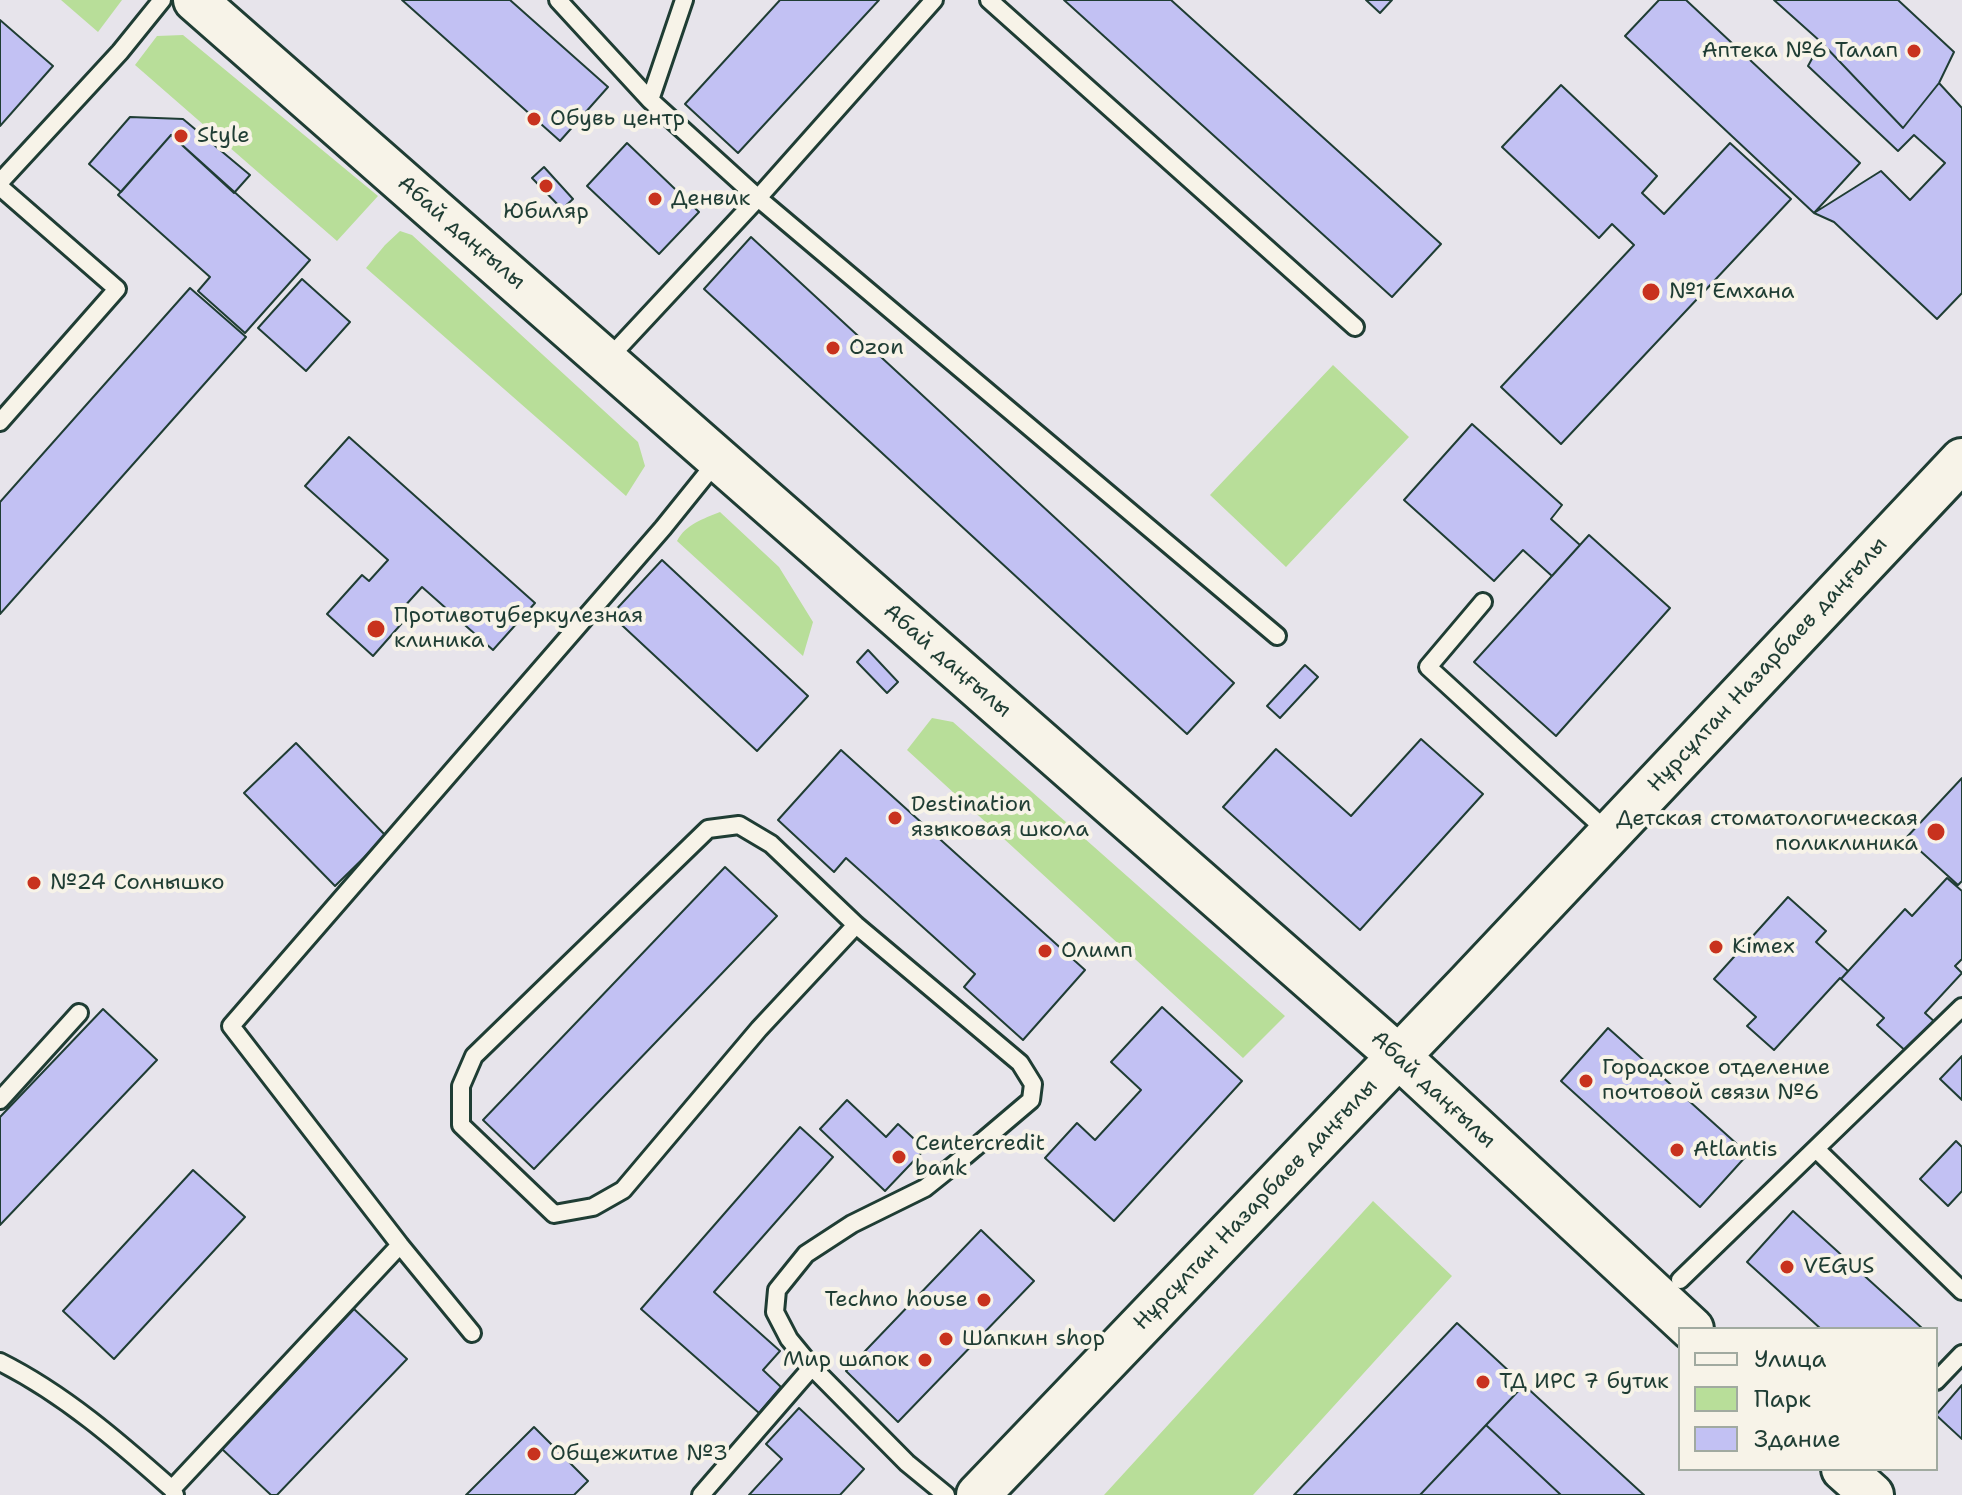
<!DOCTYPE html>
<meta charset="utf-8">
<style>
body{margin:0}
#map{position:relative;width:1962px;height:1495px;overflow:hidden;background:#e7e4eb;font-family:"Shantell Sans",sans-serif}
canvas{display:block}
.legend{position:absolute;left:1678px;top:1327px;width:260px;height:144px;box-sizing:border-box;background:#f7f3e8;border:2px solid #a1aaa0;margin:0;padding:10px 14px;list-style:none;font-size:24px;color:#1f3d34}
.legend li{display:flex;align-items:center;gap:16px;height:40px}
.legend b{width:40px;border:2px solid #a1aaa0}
</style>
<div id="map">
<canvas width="1962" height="1495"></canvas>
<ul class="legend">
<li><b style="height:10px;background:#f7f3e8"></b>Улица</li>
<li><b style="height:22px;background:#b8de99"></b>Парк</li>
<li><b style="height:22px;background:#c2c1f3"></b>Здание</li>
</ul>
</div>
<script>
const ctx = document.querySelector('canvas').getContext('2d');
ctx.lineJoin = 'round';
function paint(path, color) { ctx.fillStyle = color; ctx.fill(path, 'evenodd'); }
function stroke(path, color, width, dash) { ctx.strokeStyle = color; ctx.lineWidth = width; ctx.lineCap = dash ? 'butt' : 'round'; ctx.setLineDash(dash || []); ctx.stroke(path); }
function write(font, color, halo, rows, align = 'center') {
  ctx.font = font + ' "Shantell Sans",sans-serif'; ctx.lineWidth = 8; ctx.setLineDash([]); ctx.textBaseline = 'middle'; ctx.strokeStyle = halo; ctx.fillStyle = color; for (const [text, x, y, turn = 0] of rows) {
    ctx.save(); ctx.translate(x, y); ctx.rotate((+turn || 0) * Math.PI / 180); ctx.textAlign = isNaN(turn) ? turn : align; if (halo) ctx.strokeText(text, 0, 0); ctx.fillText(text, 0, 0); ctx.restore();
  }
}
paint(new Path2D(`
 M61 0H122L98 32Z
 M183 35 378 196 337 241 135 65 157 36Z
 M400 231 412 235 638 442 645 466 626 496 366 268 385 245Z
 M1333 365 1409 437 1286 567 1210 495Z
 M720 512 779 567 813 622 803 656 677 541C686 524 703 519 720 512Z
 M932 718 953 722 1285 1016 1243 1058 907 750Z
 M1373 1201 1452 1276 1253 1495H1104Z`), '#b8de99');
const building = new Path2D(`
 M402 0H510L608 87 560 141Z
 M780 0H879L738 153 685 104Z
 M1064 0H1171L1441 244 1392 297Z
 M1366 0H1392L1380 13Z
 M1659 0H1686L1860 163 1814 213 1625 36Z
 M1774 0H1898L1954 52 1939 83 1903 128 1821 42Z
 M0 20 53 66 0 126Z
 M1821 42 1903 128 1939 83 1962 108V293L1937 319 1834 222 1814 213 1881 171 1910 200 1945 163 1914 135 1898 151 1808 66Z
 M1561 85 1657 176 1642 193 1664 214 1730 143 1791 199 1561 444 1501 387 1634 245 1612 224 1599 238 1502 147Z
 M130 117 183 119 250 175 234 193 171 135 121 192 89 164Z
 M171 135 310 260 245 333 198 291 210 277 118 195Z
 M627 143 699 212 659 254 587 186Z
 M544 167 573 199 562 209 532 178Z
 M751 237 1234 683 1187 734 704 289Z
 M302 279 350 322 306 371 258 328Z
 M190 288 246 337 0 614V502Z
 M1472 424 1562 505 1551 519 1580 545 1552 576 1523 550 1494 581 1404 500Z
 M349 437 535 603 493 650 422 587 403 608 410 614 373 656 327 614 362 575 369 581 388 560 305 486Z
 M1589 535 1670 608 1556 736 1474 662Z
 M662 560 808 696 757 751 611 615Z
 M868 650 898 682 887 693 857 662Z
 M1305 665 1318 677 1280 718 1267 706Z
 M1421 739 1483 794 1360 930 1223 807 1276 749 1351 816Z
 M296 743 386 836 335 886 244 793Z
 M841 750 1085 970 1023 1040 964 987 975 974 846 858 834 872 778 820Z
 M1962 778V881L1958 885 1906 838Z
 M725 867 777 916 534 1169 483 1120Z
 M1947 878 1962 891V959L1955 966 1962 973 1925 1013 1937 1024 1909 1054 1877 1025 1884 1018 1841 979 1905 909 1912 916Z
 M1788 897 1826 931 1816 942 1848 971 1841 979 1840 978 1774 1050 1747 1026 1756 1017 1714 979Z
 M1162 1007 1242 1081 1114 1221 1045 1158 1077 1123 1095 1140 1141 1090 1111 1062Z
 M103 1009 157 1060 0 1225V1117Z
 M1608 1028 1748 1154 1700 1207 1561 1081Z
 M1962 1056V1100L1940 1079Z
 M847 1100 886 1137 898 1124 925 1149 885 1191 820 1129Z
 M800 1127 833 1157 714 1292 780 1351 763 1370 781 1387 759 1413 641 1309Z
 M1956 1141 1962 1147V1191L1948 1206 1920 1179Z
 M193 1170 245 1217 114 1359 63 1311Z
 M1793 1211 1923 1329H1821L1747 1262Z
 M981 1230 1034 1281 898 1422 846 1371Z
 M354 1309 407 1359 277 1495H271L222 1449Z
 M1457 1323 1524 1385 1420 1495H1294Z
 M1524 1385 1644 1495H1561L1486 1425Z
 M1962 1385V1439L1936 1415Z
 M799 1408 864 1469 840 1495H749L782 1459 766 1444Z
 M1486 1425 1561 1495H1420Z
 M534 1427 588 1481 574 1495H466Z`);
paint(building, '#c2c1f3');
stroke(building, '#1f3d34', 2);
const service = new Path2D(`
 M558 0 650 100 758 198 1277 636
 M989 0 1355 327
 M650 100 684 0
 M0 182 120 52 162 0
 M0 187 117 289 0 422
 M607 360 758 198 934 0
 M1483 602 1428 667 1609 833
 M0 1100 79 1013
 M1816 1149 1962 1291
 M1680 1280 1962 1007
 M472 1333 400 1245 231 1026 663 528 717 461
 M0 1362C64 1394 119 1442 172 1489L175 1495
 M812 1367 907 1463 946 1495
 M1936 1381 1962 1354
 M172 1489 400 1245
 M701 1495 812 1367 789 1339 775 1312 777 1290 806 1254 852 1224 925 1188 965 1156 1031 1100 1033 1084 1020 1063 856 925 771 844 739 825 708 829 474 1056 461 1086V1125L554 1214 593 1207 623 1190 759 1029 856 925`);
const secondary = new Path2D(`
 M195 0 1398 1056 1692 1329
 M1843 1469 1872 1495
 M978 1495 1467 985 1962 460`);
stroke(service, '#1f3d34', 22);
stroke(secondary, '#1f3d34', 48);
stroke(service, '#f7f3e8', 16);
stroke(secondary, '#f7f3e8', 42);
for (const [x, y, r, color] of [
 [1914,51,8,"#c8321e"],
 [534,119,8,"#c8321e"],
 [181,136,8,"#c8321e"],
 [546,186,8,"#c8321e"],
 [655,199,8,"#c8321e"],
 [1651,292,10,"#c8321e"],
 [833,348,8,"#c8321e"],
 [376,629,10,"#c8321e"],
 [895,818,8,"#c8321e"],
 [1936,832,10,"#c8321e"],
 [34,883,8,"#c8321e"],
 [1716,947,8,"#c8321e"],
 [1045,951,8,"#c8321e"],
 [1586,1081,8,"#c8321e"],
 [1677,1150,8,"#c8321e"],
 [899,1157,8,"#c8321e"],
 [1787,1267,8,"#c8321e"],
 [984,1300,8,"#c8321e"],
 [946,1339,8,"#c8321e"],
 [925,1360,8,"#c8321e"],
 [1483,1382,8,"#c8321e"],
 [534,1454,8,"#c8321e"]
]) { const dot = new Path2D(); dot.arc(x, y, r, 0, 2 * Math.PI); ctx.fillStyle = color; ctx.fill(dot); stroke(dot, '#f7f3e8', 3); }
write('22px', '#1f3d34', '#f7f3e8', [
 ["Аптека №6 Талап",1898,51,"right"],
 ["Обувь центр",550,119],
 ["Style",197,136],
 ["Денвик",671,199],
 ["Юбиляр",546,212,"center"],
 ["№1 Емхана",1669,292],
 ["Ozon",849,348],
 ["Противотуберкулезная",394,616],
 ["клиника",394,641],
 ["Destination",911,805],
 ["языковая школа",911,830],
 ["Детская стоматологическая",1918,819,"right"],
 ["поликлиника",1918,844,"right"],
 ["№24 Солнышко",50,883],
 ["Kimex",1732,947],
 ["Олимп",1061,951],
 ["Городское отделение",1602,1068],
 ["почтовой связи №6",1602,1093],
 ["Centercredit",915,1144],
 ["bank",915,1169],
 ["Atlantis",1693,1150],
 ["VEGUS",1803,1267],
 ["Techno house",968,1300,"right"],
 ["Шапкин shop",962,1339],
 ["Мир шапок",909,1360,"right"],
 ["ТД ИРС 7 бутик",1499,1382],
 ["Общежитие №3",550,1454]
], 'left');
write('22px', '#1f3d34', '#f7f3e8', [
 ["Абай даңғылы",461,233,41],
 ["Абай даңғылы",947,661,41],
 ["Нұрсұлтан Назарбаев даңғылы",1768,665,-47],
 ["Абай даңғылы",1433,1090,43],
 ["Нұрсұлтан Назарбаев даңғылы",1256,1205,-46]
]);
</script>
